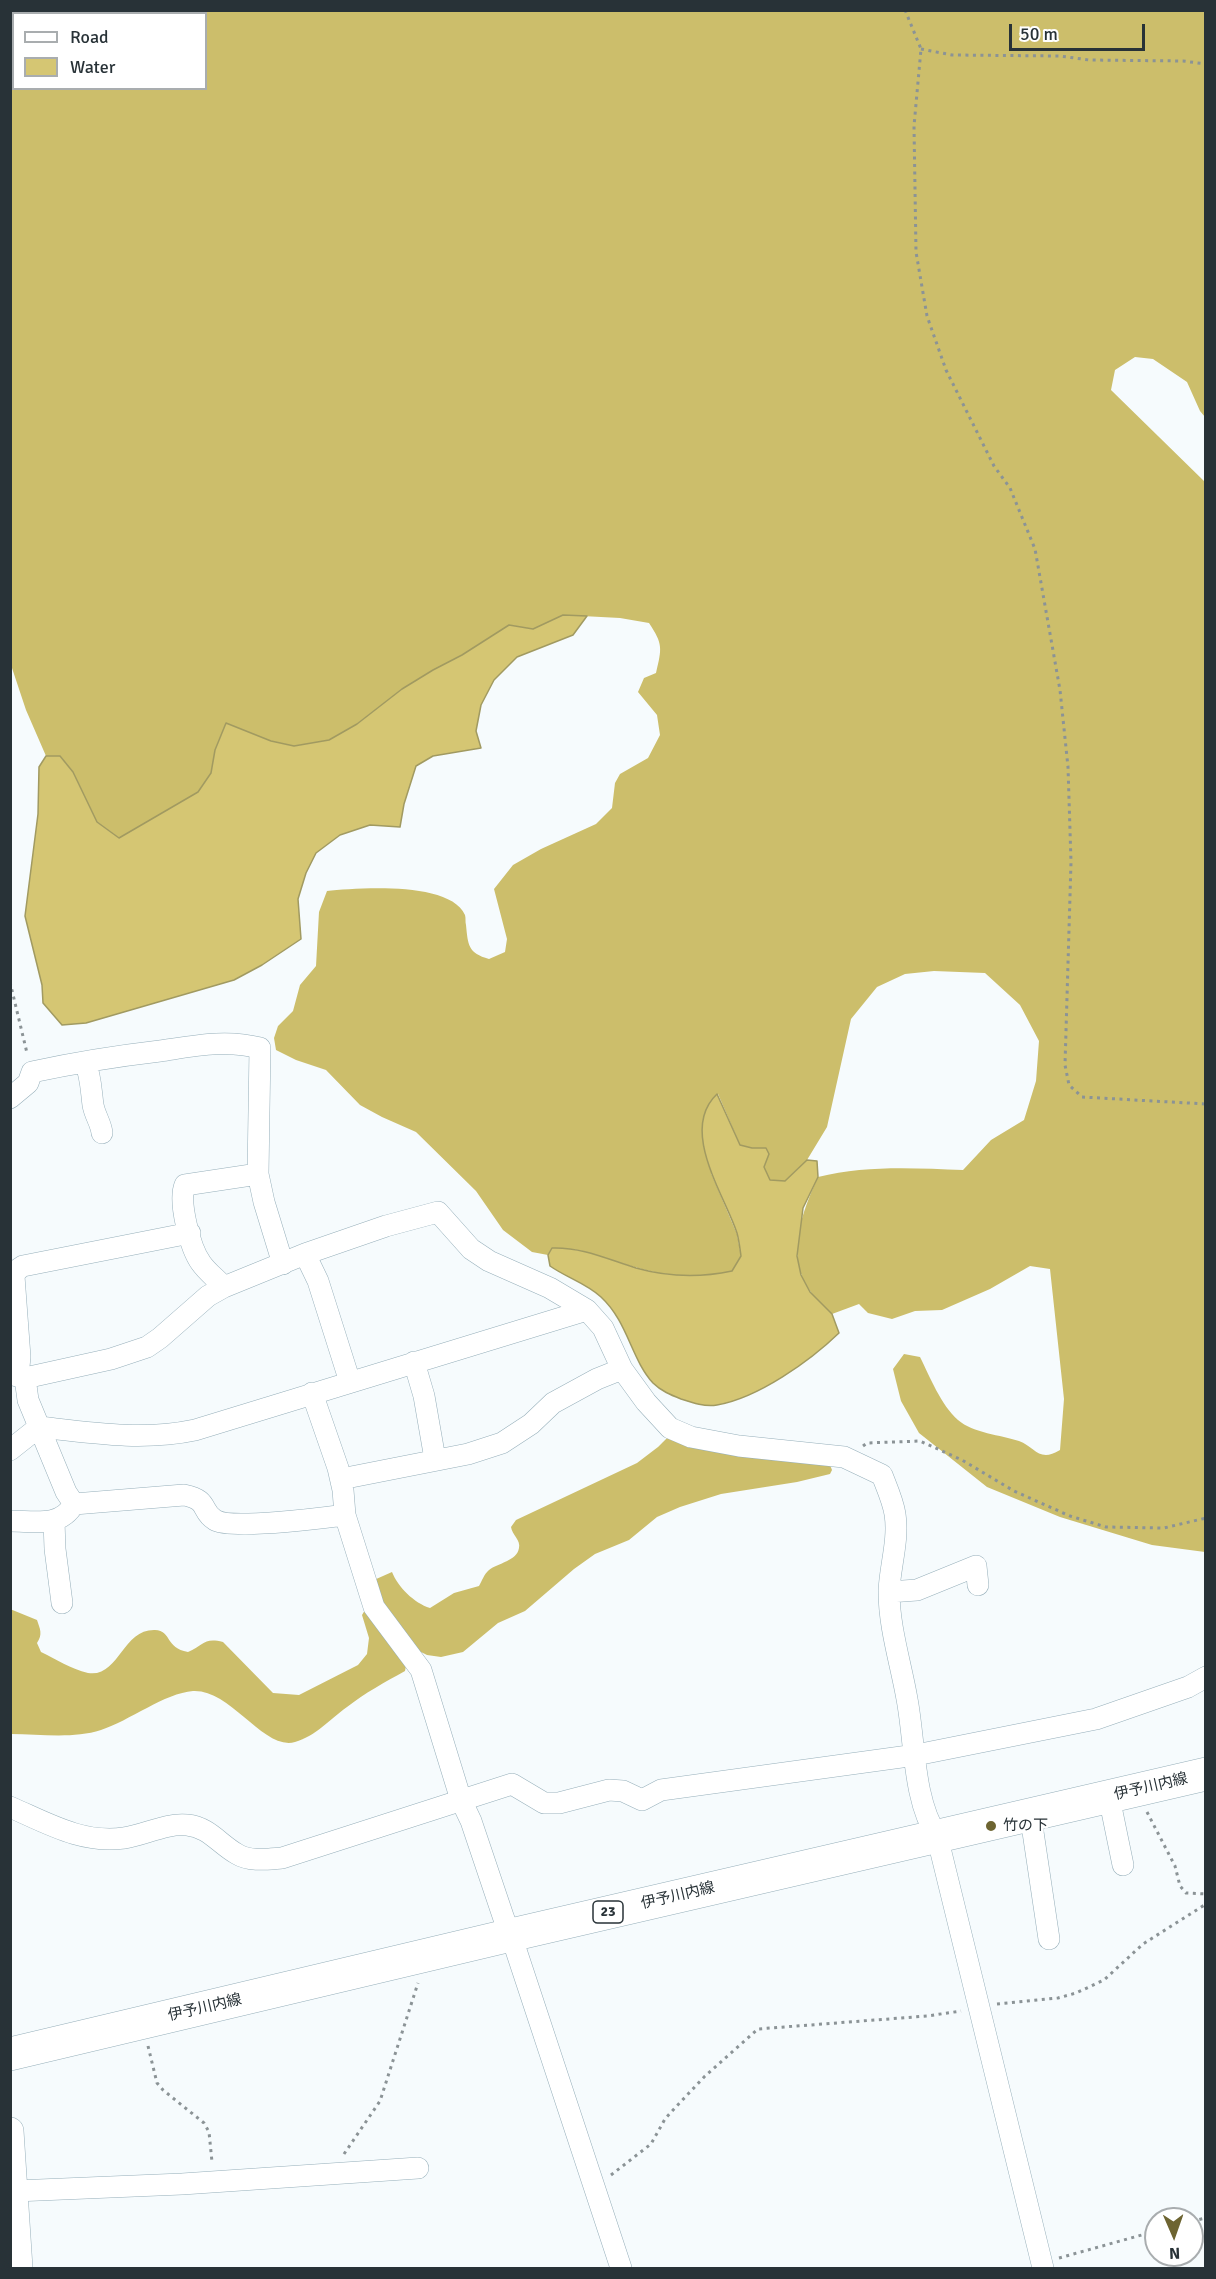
<!DOCTYPE html>
<meta charset="utf-8">
<style>
body{margin:0}
#map{position:relative;width:1216px;height:2279px;overflow:hidden;background:#f6fbfd;font-family:Signika,sans-serif}
canvas{display:block}
.frame{position:absolute;inset:0;border:12px solid #283237;pointer-events:none}
.legend{position:absolute;left:12px;top:12px;width:195px;height:78px;box-sizing:border-box;background:#fff;border:2px solid #a9adaf;margin:0;padding:8px 10px;list-style:none;font-size:18px;color:#283237}
.legend li{display:flex;align-items:center;gap:12px;height:30px}
.legend b{width:30px;border:2px solid #a9adaf}
.north{position:absolute;left:1144px;top:2207px;width:60px;height:60px;box-sizing:border-box;background:#fff;border:2px solid #a9adaf;border-radius:50%;rotate:178deg;font-size:16px;font-weight:700;line-height:24px;text-align:center;color:#283237}
.north::after{content:'';display:block;margin:auto;width:21px;height:27px;background:#6d6431;clip-path:polygon(50% 0,100% 100%,50% 72%,0 100%)}
.scale{position:absolute;left:1009px;top:24px;width:136px;height:27px;box-sizing:border-box;border:3px solid #283237;border-top:0;padding-left:8px;font-size:18px;line-height:21px;white-space:nowrap;color:#283237;-webkit-text-stroke:4px #fff;paint-order:stroke}
</style>
<div id="map">
<canvas width="1216" height="2279"></canvas>
<div class="frame"></div>
<ul class="legend">
<li><b style="height:8px;background:#fff"></b>Road</li>
<li><b style="height:16px;background:#d5c673"></b>Water</li>
</ul>
<div class="north">N</div>
<div class="scale">50 m</div>
</div>
<script>
const ctx = document.querySelector('canvas').getContext('2d');
ctx.lineJoin = 'round';
function paint(path, color) { ctx.fillStyle = color; ctx.fill(path, 'evenodd'); }
function stroke(path, color, width, dash) { ctx.strokeStyle = color; ctx.lineWidth = width; ctx.lineCap = dash ? 'butt' : 'round'; ctx.setLineDash(dash || []); ctx.stroke(path); }
function write(font, color, halo, rows, align = 'center') {
  ctx.font = font + ' Signika,"Noto Sans JP",sans-serif'; ctx.lineWidth = 5; ctx.setLineDash([]); ctx.textBaseline = 'middle'; ctx.strokeStyle = halo; ctx.fillStyle = color; for (const [text, x, y, turn = 0] of rows) {
    ctx.save(); ctx.translate(x, y); ctx.rotate((+turn || 0) * Math.PI / 180); ctx.textAlign = isNaN(turn) ? turn : align; if (halo) ctx.strokeText(text, 0, 0); ctx.fillText(text, 0, 0); ctx.restore();
  }
}
paint(new Path2D(`
 M10 11H1205V417L1200 411 1187 382 1153 359 1135 357 1115 370 1111 390 1205 482V1552L1152 1545 1060 1517 987 1487 919 1433 901 1401 893 1369 904 1354 920 1357C930 1377 941 1405 958 1420 973 1433 1001 1435 1019 1441 1035 1447 1039 1463 1060 1450L1064 1399 1050 1269 1030 1266 990 1289 942 1310 915 1311 892 1319 868 1313 859 1304 832 1314C825 1307 816 1300 810 1291 785 1256 802 1212 818 1177 865 1165 914 1168 963 1170L991 1140 1024 1120 1036 1081 1039 1041 1020 1005 985 973 934 971 905 974 877 987 851 1019 827 1127 807 1160 784 1182 769 1180 764 1167 769 1154 740 1145 718 1094 711 1173 737 1234 741 1256 732 1271C699 1278 670 1277 638 1268 609 1260 583 1247 552 1248L548 1255 532 1252 503 1230 476 1191 416 1132 382 1117 360 1105 326 1070 296 1060 276 1050 274 1038 278 1026 293 1011 300 985 316 966 319 912 327 891C358 888 450 881 465 915 466 918 465 922 466 925 468 945 468 953 489 959L505 952 507 939 494 889 513 865 541 849 596 824 612 808 615 783 620 774 648 758 660 735 657 715 638 692 644 678 656 673C662 648 663 644 649 623L620 618 563 615 533 629 509 625 462 655 433 670 402 689 357 724 329 740 294 746 271 741 226 723 215 750 211 773 198 792 119 838 97 822 73 772 60 756H46L26 710 11 665ZM14 14H206V88H14Z
 M669 1436 830 1465 832 1470 830 1474 797 1482 721 1494 680 1507 657 1517 629 1540 595 1554 574 1569 525 1611 498 1623 463 1652 441 1657 427 1655 419 1651 382 1604 374 1580 392 1572C398 1587 414 1603 430 1608L454 1593 479 1586C482 1581 484 1574 489 1570 498 1563 517 1561 519 1548 521 1540 512 1535 511 1527L516 1520 637 1463 658 1447Z
 M10 1609 37 1620C40 1629 43 1634 37 1643L41 1652C56 1659 71 1669 88 1673 119 1678 122 1629 155 1630 172 1631 165 1648 188 1652 204 1645 204 1637 223 1642L273 1693 299 1695 358 1665 367 1654 369 1638 362 1615 365 1610 406 1666 405 1671C385 1682 365 1693 347 1707 330 1719 316 1736 295 1742 264 1751 231 1689 193 1691 165 1693 129 1721 101 1730 73 1739 40 1734 11 1734Z`), '#ccbe6b');
const water = new Path2D(`
 M563 615 587 616 573 635 517 657 494 680 481 705 476 731 481 748 433 756 416 766 404 804 400 827 370 825 340 835 316 853 306 873 298 899 301 939 262 965 234 980 86 1023 62 1025 43 1003 42 985 25 916 38 814 39 767 46 756H60L73 772 97 822 119 838 198 792 211 773 215 750 226 723 271 741 294 746 329 740 357 724 402 689 433 670 462 655 509 625 533 629Z
 M717 1094 740 1145 752 1148H766L769 1154 764 1167 770 1180 785 1181 807 1160 817 1161 818 1177 803 1208 797 1256 801 1275 810 1292 832 1314 839 1333C810 1361 758 1398 717 1405 705 1407 693 1403 681 1399 671 1395 661 1391 653 1383 631 1359 628 1322 601 1297 586 1283 567 1278 550 1266L548 1255 552 1248C582 1247 607 1259 636 1268 668 1277 699 1278 732 1271L741 1256C740 1249 739 1240 737 1233 724 1194 679 1130 717 1094Z`);
paint(water, '#d5c673');
stroke(water, '#a19a61', 1.5);
const minor = new Path2D(`
 M85 1062C91 1076 91 1090 93 1105 95 1116 101 1123 102 1133
 M10 1098 28 1083 32 1072C74 1063 117 1056 160 1051 194 1046 226 1039 260 1048L258 1174 264 1202 283 1264
 M305 1254 318 1281 350 1382
 M224 1287C217 1279 207 1272 201 1263 190 1248 178 1201 185 1185L258 1174
 M414 1362 424 1396 435 1459
 M10 1374 25 1378 111 1359 147 1347 160 1338 208 1296 224 1287 305 1254 386 1226 438 1212 471 1249 489 1261 550 1288 587 1310 603 1328 622 1369 646 1402 670 1428 691 1437 739 1446 844 1457 882 1475C887 1488 893 1501 895 1514 899 1540 890 1566 889 1591 889 1628 901 1664 907 1699 915 1741 913 1800 937 1836L1043 2268
 M18 1376 20 1357 14 1276 17 1270 23 1266 190 1233
 M25 1378 28 1400 66 1492 74 1504
 M312 1393 338 1468 343 1490 345 1515 374 1607 421 1670 461 1800 471 1821 504 1919 511 1935 621 2268
 M10 1450 39 1427C92 1433 143 1441 195 1430L587 1310
 M341 1479 468 1454 502 1443 531 1424 553 1403 597 1379 622 1369
 M10 1521C35 1521 60 1528 74 1504L184 1495C210 1500 200 1511 215 1520 231 1530 322 1518 345 1515
 M54 1521 55 1549 62 1603
 M889 1592 917 1590 976 1566 978 1585
 M1109 1797 1123 1865
 M10 1807C47 1823 82 1844 124 1838 145 1835 165 1823 187 1825 209 1827 219 1844 237 1854 250 1862 268 1859 282 1858L512 1784 544 1803H559L609 1790 623 1791 642 1800 661 1790 916 1755 1096 1719 1188 1687 1206 1677
 M1028 1815 1033 1832 1049 1939
 M15 2191 182 2184 418 2168`);
const tertiary = new Path2D(`
 M10 2131 19 2268`);
const primary = new Path2D(`
 M10 2054 511 1935 1206 1774`);
stroke(minor, '#96afba', 22);
stroke(tertiary, '#96afba', 28);
stroke(primary, '#96afba', 34);
stroke(new Path2D(`
 M905 10 921 49 914 126 916 252 927 316 946 370 994 466 1010 488 1035 549 1060 690 1068 767 1071 862 1065 1065 1069 1085 1082 1097 1206 1104
 M921 49 952 55 1060 56 1089 60 1183 61 1206 64
 M10 982 27 1053
 M863 1446 867 1443 920 1441 962 1460 1014 1491 1070 1516 1106 1527 1164 1528 1206 1518
 M1147 1812 1175 1866 1180 1886 1186 1893 1206 1894
 M997 2004 1058 1998 1076 1993 1104 1980 1143 1944 1206 1904
 M148 2046 157 2083 163 2090 204 2123 209 2132 212 2162
 M344 2154 380 2101 418 1983
 M611 2175 651 2144 665 2119 674 2109 705 2076 758 2029 927 2016 961 2011
 M1192 2221 1206 2218
 M1059 2258 1156 2231`), '#8b9396', 3, [3, 4.5]);
stroke(minor, '#fff', 21);
stroke(tertiary, '#fff', 27);
stroke(primary, '#fff', 33);
for (const [x, y, r, color] of [
 [991,1826,6,"#6d6431"]
]) { const dot = new Path2D(); dot.arc(x, y, r, 0, 2 * Math.PI); ctx.fillStyle = color; ctx.fill(dot); stroke(dot, '#fff', 2); }
for (const [x, y, w] of [
 [608,1912,30]
]) { const box = new Path2D(); box.roundRect(x - w / 2, y - 11, w, 22, 4.5); ctx.fillStyle = '#fff'; ctx.fill(box); stroke(box, '#283237', 1.5); }
write('bold 14px', '#283237', null, [
 ["23",608,1912]
]);
write('15px', '#283237', '#fff', [
 ["伊予川内線",1151,1787,-13],
 ["伊予川内線",678,1896,-13],
 ["伊予川内線",205,2008,-13]
]);
write('15px', '#283237', '#fff', [
 ["竹の下",1003,1826]
], 'left');
</script>
